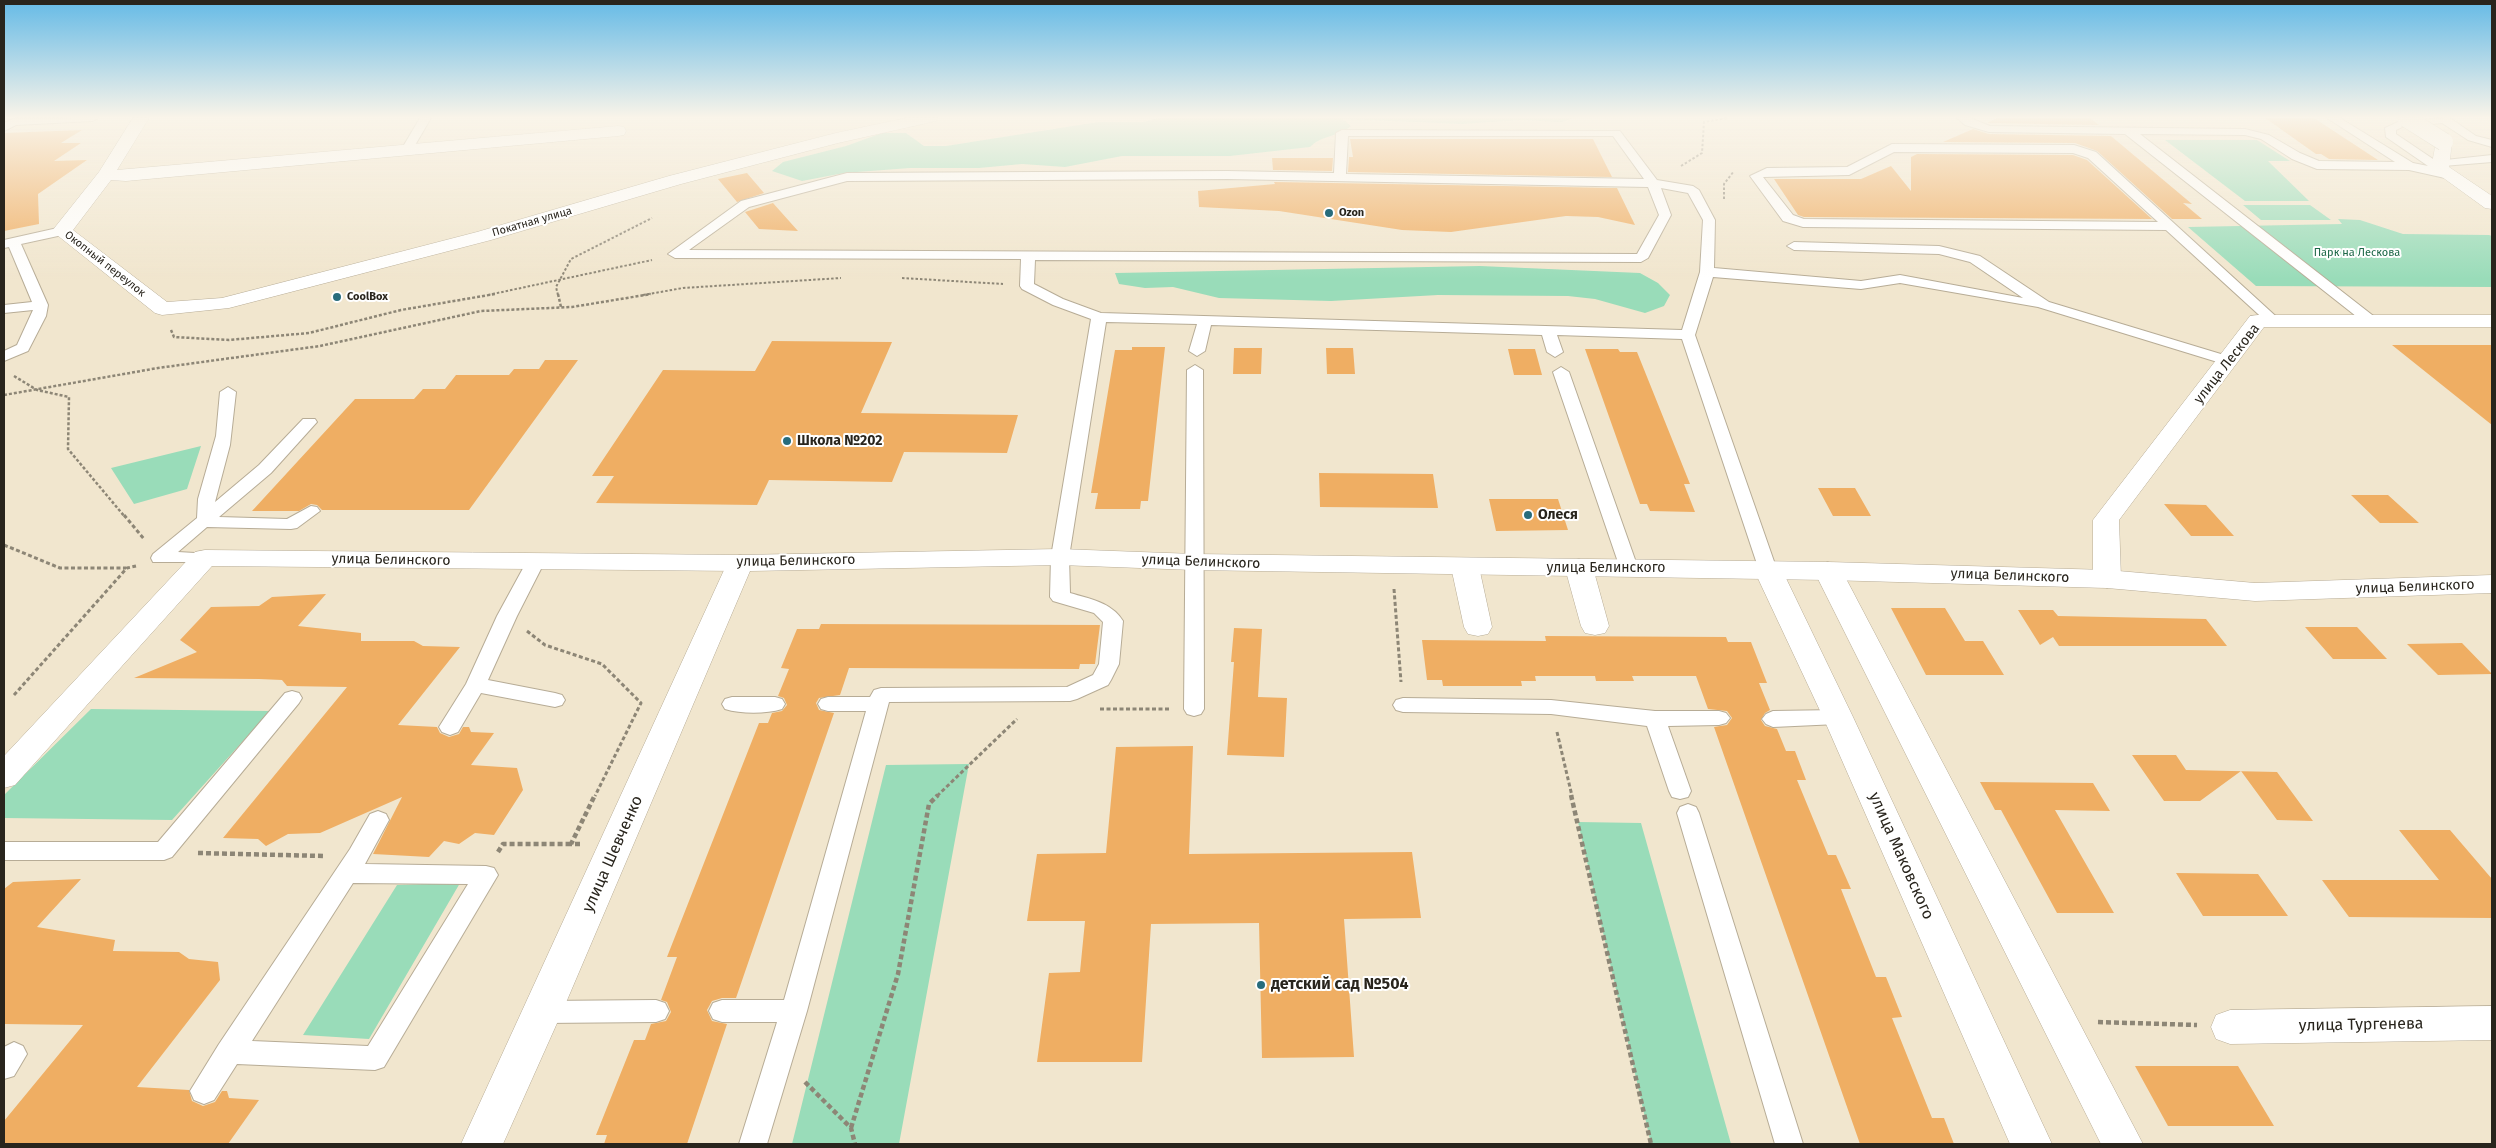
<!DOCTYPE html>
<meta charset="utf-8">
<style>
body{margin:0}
#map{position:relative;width:2496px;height:1148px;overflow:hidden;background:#f1e6ce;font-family:"Fira Sans",sans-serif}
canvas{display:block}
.frame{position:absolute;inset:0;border:5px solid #29251d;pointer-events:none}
</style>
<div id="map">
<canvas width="2496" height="1148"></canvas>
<div class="frame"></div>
</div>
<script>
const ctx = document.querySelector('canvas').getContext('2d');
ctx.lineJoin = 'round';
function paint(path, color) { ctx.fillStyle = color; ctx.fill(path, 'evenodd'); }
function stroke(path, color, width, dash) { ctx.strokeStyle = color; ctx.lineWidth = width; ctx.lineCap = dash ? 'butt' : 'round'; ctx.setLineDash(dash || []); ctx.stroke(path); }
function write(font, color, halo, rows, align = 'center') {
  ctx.font = font + ' "Fira Sans",sans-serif'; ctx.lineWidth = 4; ctx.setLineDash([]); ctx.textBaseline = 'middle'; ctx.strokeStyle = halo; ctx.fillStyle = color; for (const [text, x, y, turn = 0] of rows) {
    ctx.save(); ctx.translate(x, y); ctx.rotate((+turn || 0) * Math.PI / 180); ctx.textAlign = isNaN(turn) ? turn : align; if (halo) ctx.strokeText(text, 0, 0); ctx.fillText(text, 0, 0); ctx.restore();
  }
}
paint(new Path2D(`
 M1159 118H1573L1562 122 1521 120 1462 124 1343 119 1351 126C1338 137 1322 135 1310 147L1230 156H1122L1065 167 1022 164 979 168H910L844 173 802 181 772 171 783 162 846 146 882 133H906L924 146H946L1098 122H1143Z
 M2165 140H2257L2290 161H2268L2309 201H2245Z
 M2243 205H2310L2331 220H2261Z
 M2338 219 2360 220 2403 234 2489 235 2492 236V287L2256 286 2188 227 2342 224Z
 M1480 266 1640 273 1658 283 1670 295 1664 306 1645 313 1595 299 1568 296 1438 295 1331 301 1219 298 1173 287 1145 288 1119 284 1115 273Z
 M201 446 187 489 134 504 111 468Z
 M91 709 270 711 172 820 4 818V795Z
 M969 764 899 1144H792L886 765Z
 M1578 822 1641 823 1731 1144H1651Z
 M460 883 369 1039 303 1035 397 885Z`), '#99dcb9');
paint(new Path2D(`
 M1997 118H2090L2099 125 1987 123Z
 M2265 118H2314L2378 160 2329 159 2321 154H2316Z
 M1973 129 1989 134 2111 136 2192 204 2183 203 2202 219H2172L2097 151 2075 143 1943 142Z
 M82 130 61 143H81L54 161 87 160 38 194 39 224 4 231V133Z
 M1350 139H1593L1612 177 1348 172 1349 157H1353Z
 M1917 154 2073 155 2087 160 2152 219 1804 217 1798 215 1774 179H1861L1891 166 1911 191V157Z
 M1272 158H1333L1332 171 1273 170Z
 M747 173 764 193 737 202 718 179Z
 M1274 182 1617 188 1635 225 1598 217 1566 216 1451 232 1402 230 1279 211 1199 207 1198 191 1275 184Z
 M773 203 798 231 759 229 745 212Z
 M772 341 892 342 861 413 1018 415 1007 453 904 452 892 482 769 480 757 505 596 503 614 476H592L663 370 755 371Z
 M2392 345H2492V425Z
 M1132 347H1165L1148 501H1141L1140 509H1095L1098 493H1091L1115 350H1132Z
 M1234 348H1262L1261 374H1233Z
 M1326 348H1353L1355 374H1327Z
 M1508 349H1535L1542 375H1514Z
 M1585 349H1618L1620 352H1637L1690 484H1684L1695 512 1650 511 1647 504H1640Z
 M545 360H578L469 510H322L317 505 311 504 299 511H252L355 399H414L423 389H445L456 375H509L514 369H539Z
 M1319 473 1433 474 1438 508 1320 507Z
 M1818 488H1855L1871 516H1833Z
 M2351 495H2388L2419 523H2380Z
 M1489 499H1558L1568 530 1496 531Z
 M2164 504 2206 505 2234 536H2191Z
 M326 594 298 626 361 633V641H414L423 646 460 647 398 725 437 727 440 733 449 737 459 734 463 727H469L471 732 494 733 471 765 517 768 523 790 494 835 475 833 459 844 444 841 429 857 373 854 402 797 320 833 288 834 266 846 258 839 223 838 347 687 287 686 282 680 259 679 134 678 197 652 180 640 211 607 259 606 272 597Z
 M1891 608H1945L1965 641H1983L2004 675H1926Z
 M2018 610H2053L2058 616 2206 619 2227 646H2059L2053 637 2040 645Z
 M821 624 1100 625 1095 664H1080L1079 669 849 668 840 695 819 698 816 703 819 710 834 713 736 998H722L712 1001 707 1010 712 1021 727 1024 687 1144H604L607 1135H596L634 1040H645L651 1024 666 1021 671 1012 667 1002 661 1000 677 957H667L759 723H768L772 713 782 711 787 705 784 698 778 696 789 669 781 668 797 629H819Z
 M2305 627H2357L2387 659H2333Z
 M1234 628 1262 629 1258 697 1287 698 1284 757 1227 755 1234 662H1231Z
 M1545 636 1726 637 1728 642H1751L1767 683H1759L1770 710 1765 713 1761 720 1765 726 1777 729 1786 751H1795L1806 780H1797L1828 855H1836L1851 889H1841L1876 977H1886L1902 1017 1892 1018 1932 1118H1944L1954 1144H1860L1714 727 1727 725 1732 718 1727 711 1708 709 1696 676H1632L1634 681H1596L1595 676H1535L1536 681H1521L1522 686H1443L1442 680H1427L1422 640 1546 641Z
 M2462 643 2492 674 2438 675 2407 644Z
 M1193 746 1189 854 1412 852 1421 918 1344 919 1354 1057 1262 1058 1259 923 1151 924 1142 1062H1037L1049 973 1080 972 1085 921H1027L1037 854 1106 853 1116 747Z
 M2132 755H2176L2186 770 2277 772 2313 821 2277 820 2241 771 2200 801H2164Z
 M1980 782 2093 783 2110 811 2055 810 2114 913H2057L2001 810H1995Z
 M2399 830H2450L2492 879V918L2349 917 2322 880H2439Z
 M2176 873 2258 874 2288 916H2203Z
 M81 879 37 927 115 940 113 951 179 952 189 959 218 962 220 980 137 1087 189 1090 192 1101 203 1106 215 1102 222 1091H227L229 1098 259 1100 228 1144H4V1121L83 1025 4 1024V889L13 882Z
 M2135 1066H2238L2274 1126H2168Z`), '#efae63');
const service = new Path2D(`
 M98 118 93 121 16 125 4 131V123L13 119Z
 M420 118H431L411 152H403L401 150Z
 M1957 118H1970L1990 126 2245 129 2269 135 2300 153 2319 161 2395 162 2327 118H2340L2413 163 2428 166 2386 137 2385 128 2400 121 2450 118 2476 136 2492 140V147L2468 140 2442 123 2402 127 2396 130V134L2436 161 2492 155V162L2443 166 2444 170 2451 174 2445 178 2409 170 2317 169 2292 159 2261 139 2245 135 2140 134 2376 318 2378 321 2371 325 2366 324 2125 134 1989 132 1965 125Z
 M1342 130 1620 131 1657 180 1693 186 1699 190 1715 220 1714 268 1861 281 1900 275 2023 298 1970 262 1939 254 1794 250 1787 246 1794 242 1939 246 1980 256 2049 302 2234 358 2237 361 2234 364H2224L2038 307 1900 283 1861 289 1713 277 1695 335 1777 570 1775 574H1761L1759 570 1682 339 1557 335 1563 352 1555 357 1547 352 1542 335 1211 325 1205 351 1197 356 1189 351 1197 324 1106 322 1069 557 1070 593C1090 599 1111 602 1123 621L1119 664 1111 680 1108 685 1077 699 1070 701 889 702 807 1011 767 1144H739L777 1022H722L713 1019 709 1011 713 1003 722 1000H784L866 711H828L821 709 818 704 821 699 828 697H870L874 690 881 688 1067 687 1093 675 1099 664 1103 622 1094 613 1053 601 1050 597 1051 557 1091 319 1053 305 1022 289 1020 286 1021 259 675 258 668 254 741 201 847 173 1227 171 1334 173 1336 133ZM1348 136H1613L1644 179 1346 174ZM1227 179 1648 187 1659 215 1637 254 689 250 749 207 847 181ZM1661 188 1688 193 1703 220 1700 272 1682 330 1101 313 1063 299 1034 284 1035 260 1641 262 1648 258 1671 215Z
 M1892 144 2074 145 2096 152 2281 321 2279 324H2269L2166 230 1803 227 1783 221 1750 176 1767 168 1847 167ZM1894 152 2073 153 2088 158 2158 222 1804 219 1793 215 1763 177 1849 175Z
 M62 227 67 228 69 231 67 234 21 244 48 305 46 316 28 351 4 361V351L17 345 33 310 4 313V305L32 302 9 247 4 248V240Z
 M1195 365 1203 370 1204 709 1201 714 1194 716 1187 714 1184 709 1187 370Z
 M1561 367 1569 372 1638 568 1636 572H1622L1620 568 1553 372Z
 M228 387 236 392 230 445 215 502 259 465 303 419H315L317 422 271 473 219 517 287 519 311 506 317 507 320 511 297 528 291 529 207 527 178 552 212 554 214 558 212 562H153L151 558 153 554 197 518 198 499 216 436 220 392Z
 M536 555 543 557 545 561 517 616 488 680 555 693 562 695 565 700 562 705 555 707 481 693 458 732 450 735 442 732 439 727 466 684 497 616 527 561 529 557Z
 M292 691 299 693 302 698 299 703 172 857 164 860H4V842H158L285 693Z
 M732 697H775L782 699 785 704 782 709C766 714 741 714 725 709L722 704 725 699Z
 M1403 698 1551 700 1655 711H1719L1726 713 1730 718 1726 723 1719 725 1668 726 1691 791 1688 797 1680 799 1672 797 1669 791 1647 726 1551 714 1403 712 1396 710 1393 705 1396 700Z
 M1838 710 1845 712 1849 717 1845 722 1838 724 1773 727 1766 724 1762 719 1766 714 1773 711Z
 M1688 804 1696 807 1699 813 1803 1144H1775L1677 813 1680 807Z
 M378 811 386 814 389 820 365 864 486 866 494 868 498 875 384 1067 375 1070 237 1064 214 1100 204 1104 194 1100 190 1091 219 1044 350 849 370 814ZM353 883 468 884 368 1046 252 1041Z
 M656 1000 665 1003 669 1011 665 1019 656 1022 543 1023 534 1020 530 1012 534 1004 543 1001Z
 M14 1042 23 1046 27 1054 14 1076 4 1079V1047Z`);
const minor = new Path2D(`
 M133 118H149L117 170 618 126 624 127 626 131 624 135 618 136 126 181 111 180 73 230 167 302 222 298 477 232 669 176 836 133 906 118H938L936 121 838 143 681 184 491 240 229 308 162 315 155 313 52 231 99 172Z
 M2444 137 2450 138 2452 142 2449 167 2492 196V209L2485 208 2431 169 2436 142 2438 138Z
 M2258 315H2492V327H2264L2119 520 2121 579 2117 585 2107 588 2097 585 2093 579V520L2250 316Z
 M205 550 740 555 750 557 754 563 750 569 740 571 212 566 15 785 4 788V756L195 552Z
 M1465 558 1475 561 1479 567 1492 627 1488 634 1478 636 1468 634 1464 627 1451 567 1455 561Z
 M1579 559 1589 562 1593 568 1609 626 1605 633 1595 635 1585 633 1581 626 1565 568 1569 562Z
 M1768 561 1778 564 1782 570 1853 717 2052 1144H2010L1823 717 1754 570 1758 564Z
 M1828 562 1838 565 1842 571 2143 1144H2101L1814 571 1818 565Z
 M2492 1006V1040L2230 1044 2216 1039 2211 1027 2216 1015 2230 1010Z`);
const tertiary = new Path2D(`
 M1060 549 1194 554 1828 562 2107 570 2255 583 2492 575V593L2255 601 2107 588 1828 580 1194 570 1060 565 750 571 562 1012 503 1144H461L730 557 740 555Z`);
stroke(service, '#b7ac96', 2);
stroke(minor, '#b7ac96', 1);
stroke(tertiary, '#b7ac96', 1);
stroke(new Path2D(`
 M1681 166 1702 153 1704 122 1728 118
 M1724 199V184L1734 171
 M902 278 1003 284
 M488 295 652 260
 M558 295 556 287 571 259 652 218
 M643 295 683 288 841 278`), '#8d8676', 2, [2.5, 2]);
stroke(new Path2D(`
 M558 294 561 307
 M171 330 174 337 229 340 309 333 401 310 495 294
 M14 376 37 390 69 397 68 449 125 517
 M4 395 158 368 320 346 481 311 572 307 651 294`), '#8d8676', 2.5, [3, 2]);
stroke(new Path2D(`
 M124 515 144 539
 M4 545 60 568H126
 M1394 589 1401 682
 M527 631 545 645 602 664 641 703 595 796
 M14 695 127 568 136 566
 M1100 709H1169
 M1557 732 1572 796
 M937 796 1017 719`), '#8d8676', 3, [4, 2.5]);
stroke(new Path2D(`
 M1571 795 1651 1144
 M580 844H571L595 795
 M498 852 503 844H571
 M198 853 325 856
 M2098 1022 2197 1025
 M805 1082 851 1128 855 1144
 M851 1128 898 974 929 804 938 795`), '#8d8676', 4.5, [5, 3]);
paint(service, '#fff');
paint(minor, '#fff');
paint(tertiary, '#fff');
const minorBridge = new Path2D(`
 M2406 118 2444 142`);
stroke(minorBridge, '#b7ac96', 19, []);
stroke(minorBridge, '#fff', 18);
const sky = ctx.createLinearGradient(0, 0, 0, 279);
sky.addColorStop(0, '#65bae6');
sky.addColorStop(0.42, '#f9f4e9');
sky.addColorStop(1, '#f9f4e900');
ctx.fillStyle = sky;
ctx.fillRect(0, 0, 2496, 279);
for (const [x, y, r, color] of [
 [1329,213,5,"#286c7c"],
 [337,297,5,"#286c7c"],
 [787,441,5,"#286c7c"],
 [1528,515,5,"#286c7c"],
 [1261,985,5,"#286c7c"]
]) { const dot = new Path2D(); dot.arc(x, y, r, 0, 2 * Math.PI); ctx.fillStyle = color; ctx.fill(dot); stroke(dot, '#fff', 2); }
write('bold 11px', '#29251d', '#fff', [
 ["Ozon",1339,213],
 ["CoolBox",347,297]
], 'left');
write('11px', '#29251d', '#fff', [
 ["Покатная улица",532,222,-16],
 ["Окопный переулок",105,264,38]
]);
write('11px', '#1b6646', '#fff', [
 ["Парк на Лескова",2357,253]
]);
write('14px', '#29251d', '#fff', [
 ["улица Лескова",2227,364,-52],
 ["улица Белинского",391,560,1],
 ["улица Белинского",796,561,-1],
 ["улица Белинского",1201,562,2],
 ["улица Белинского",1606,568],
 ["улица Белинского",2010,576,2],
 ["улица Белинского",2415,587,-2]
]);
write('bold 14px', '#29251d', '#fff', [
 ["Школа №202",797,441],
 ["Олеся",1538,515]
], 'left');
write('16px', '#29251d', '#fff', [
 ["улица Шевченко",613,854,-66],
 ["улица Маковского",1901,856,66],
 ["улица Тургенева",2361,1025,-1]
]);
write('bold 16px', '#29251d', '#fff', [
 ["детский сад №504",1271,985]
], 'left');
</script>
